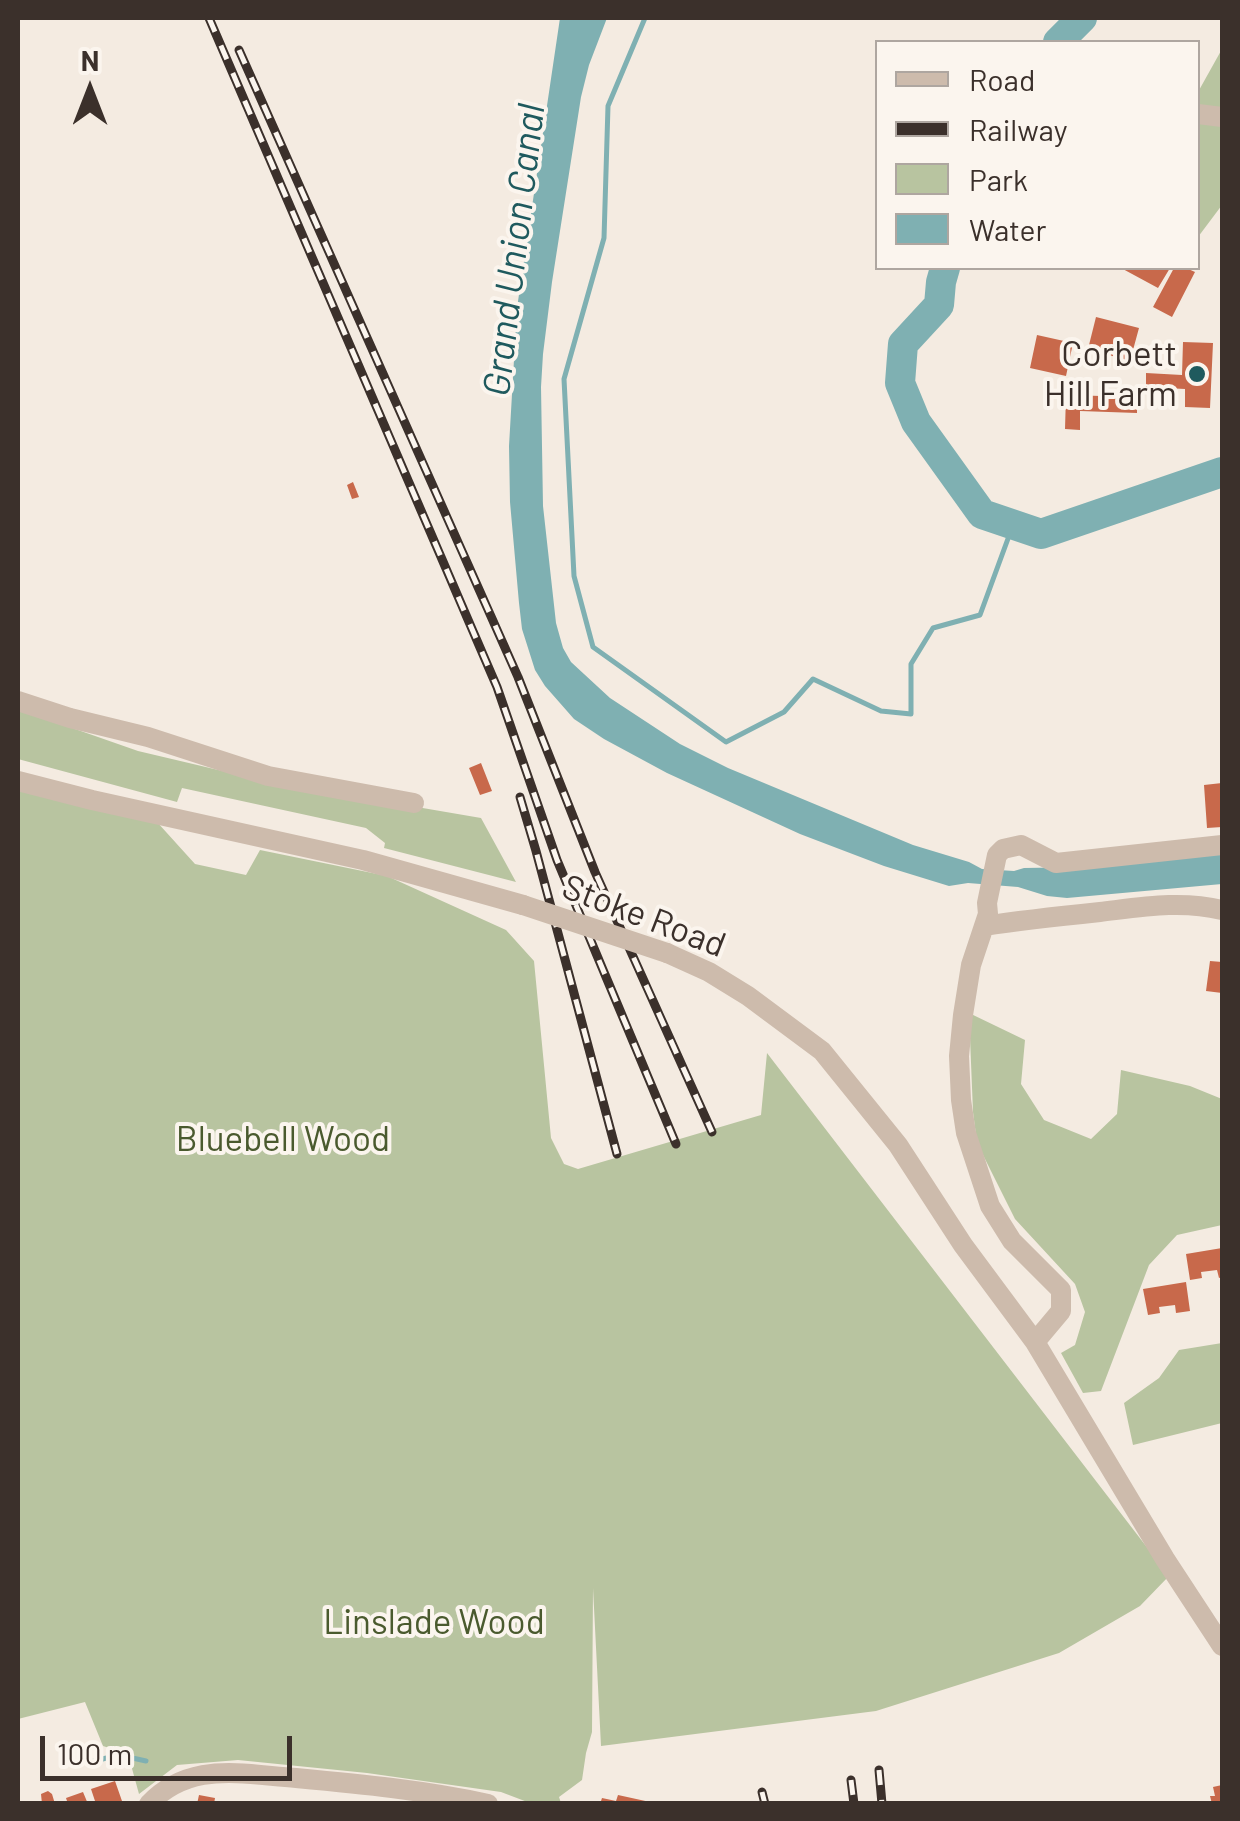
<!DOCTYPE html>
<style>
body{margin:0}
#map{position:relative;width:1240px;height:1821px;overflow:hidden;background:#f4ebe1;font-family:Barlow,sans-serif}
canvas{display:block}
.frame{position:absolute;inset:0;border:20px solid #3b302b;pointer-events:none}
.legend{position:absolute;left:875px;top:40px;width:325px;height:230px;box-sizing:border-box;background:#fbf5ee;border:2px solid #aea6a0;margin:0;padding:12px 18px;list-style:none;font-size:30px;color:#3b302b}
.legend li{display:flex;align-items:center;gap:20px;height:50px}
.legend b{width:50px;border:2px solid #aea6a0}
.north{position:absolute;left:40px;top:40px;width:100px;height:100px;-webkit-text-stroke:8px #fbf5ee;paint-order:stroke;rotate:0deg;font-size:28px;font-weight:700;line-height:40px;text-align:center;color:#3b302b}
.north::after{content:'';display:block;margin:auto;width:35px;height:45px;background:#3b302b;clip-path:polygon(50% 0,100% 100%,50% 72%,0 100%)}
.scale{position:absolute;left:40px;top:1736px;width:252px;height:45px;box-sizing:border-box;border:5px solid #3b302b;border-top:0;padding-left:12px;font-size:30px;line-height:35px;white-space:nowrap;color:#3b302b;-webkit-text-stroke:8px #fbf5ee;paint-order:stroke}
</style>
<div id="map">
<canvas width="1240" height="1821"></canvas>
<div class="frame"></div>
<ul class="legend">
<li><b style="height:12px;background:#cdbbac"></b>Road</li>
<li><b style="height:12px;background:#3b302b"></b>Railway</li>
<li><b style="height:28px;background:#b8c4a0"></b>Park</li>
<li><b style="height:28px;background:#7fb0b2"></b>Water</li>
</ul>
<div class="north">N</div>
<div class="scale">100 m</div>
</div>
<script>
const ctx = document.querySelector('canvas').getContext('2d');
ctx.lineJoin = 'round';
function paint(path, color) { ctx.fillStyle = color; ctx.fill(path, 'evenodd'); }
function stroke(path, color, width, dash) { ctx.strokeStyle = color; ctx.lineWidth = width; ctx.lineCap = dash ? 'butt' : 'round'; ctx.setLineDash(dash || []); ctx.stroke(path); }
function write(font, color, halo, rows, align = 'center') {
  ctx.font = font + ' Barlow,sans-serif'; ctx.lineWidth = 8; ctx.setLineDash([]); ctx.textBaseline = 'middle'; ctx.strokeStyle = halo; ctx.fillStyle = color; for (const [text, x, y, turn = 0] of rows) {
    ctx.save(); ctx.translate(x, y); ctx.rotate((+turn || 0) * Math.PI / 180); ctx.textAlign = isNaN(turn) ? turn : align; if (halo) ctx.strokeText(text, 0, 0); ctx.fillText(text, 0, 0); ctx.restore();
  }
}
paint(new Path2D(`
 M1222 49V205L1198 237V92Z
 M18 709 138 751 265 781 481 818 516 882 384 848 385 843 366 828 182 788 177 802 18 759Z
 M18 788 157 822 195 864 246 875 260 850 387 876 506 930 534 961 551 1138 564 1164 578 1169 761 1115 767 1053 1169 1576 1140 1606 1059 1653 876 1711 601 1746 593 1588 592 1732 586 1753 582 1780 559 1797 561 1803H530L501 1792 367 1773 238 1760 177 1765 139 1794 128 1754 103 1746 85 1702 18 1719Z
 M969 1013 1025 1040 1021 1084 1044 1120 1091 1139 1117 1114 1121 1070 1190 1086 1222 1099V1225L1177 1235 1149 1265 1101 1391 1083 1393 1061 1353 1075 1345 1085 1312 1075 1284 1015 1219 977 1143 973 1112Z
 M1222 1343V1423L1133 1445 1124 1403 1159 1378 1179 1350Z`), '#b8c4a0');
paint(new Path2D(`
 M560 18H607L589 65 581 97 552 282 543 354 541 387 543 506 556 623 563 648 571 662 610 698 680 744 728 768 913 845 969 862 982 869 1014 871 1024 868 1086 867 1222 850V884L1067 898 1047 896 1018 887 968 883 949 886 884 866 800 834 667 773 604 739 574 719 545 686 535 670 522 629 519 603 510 502 509 446 517 308Z`), '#7fb0b2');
stroke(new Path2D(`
 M645 18 608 106 604 238 564 379 574 576 593 647 726 742 784 712 813 679 881 711 911 714V664L933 628 980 615 1013 525
 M90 1762 119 1755 146 1761`), '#7fb0b2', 5);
stroke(new Path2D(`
 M1058 42 1082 18
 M945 268 941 282 939 305 903 344 900 383 916 422 982 514 1041 534 1222 472`), '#7fb0b2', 30);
paint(new Path2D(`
 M1121 268H1170L1158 288Z
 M1174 268H1186L1195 272 1172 317 1153 307Z
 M1096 317 1139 328 1130 361 1088 349Z
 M1037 335 1073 343 1066 376 1030 368Z
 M1183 342 1213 343 1210 408 1185 407V389L1146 387V373L1182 375Z
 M1066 395 1137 397V413L1080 411V430L1065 429Z
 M353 482 359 497 352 499 347 485Z
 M481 763 492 791 480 795 469 768Z
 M1222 783V827L1207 828 1204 785Z
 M1210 961 1222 962V993L1206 991Z
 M1222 1248V1277L1219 1278 1217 1270 1201 1272 1202 1278 1190 1280 1186 1254Z
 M1186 1282 1190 1311 1176 1313 1175 1305 1159 1307 1160 1313 1148 1315 1143 1289Z
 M115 1781 122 1801 96 1804 91 1789Z
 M1222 1785V1804H1212L1210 1796H1215L1213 1787Z
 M48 1791 52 1794 55 1804H42L41 1794Z
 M83 1792 88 1804H68L66 1798Z
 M199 1795 215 1798 214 1804H197Z
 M618 1795 650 1802V1804H600L602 1798 616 1801Z`), '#c8694b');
stroke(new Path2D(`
 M1198 114 1222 117
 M18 701 70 718 148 737 268 776 414 803
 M18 781 92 800 363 860 523 905
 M984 926C1023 920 1061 916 1100 912 1142 907 1181 900 1222 910
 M667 953 709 972 748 996 822 1051 898 1145 963 1245 1035 1342 1165 1559 1222 1646
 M1035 1342 1061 1311V1290L1012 1241 990 1206 966 1133 961 1100 959 1056 963 1015 971 965 988 914 987 903 997 855 1003 849 1021 845 1056 863 1222 845
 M149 1804C164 1788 181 1779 203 1775 233 1770 265 1776 296 1778 360 1784 424 1790 488 1804`), '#cdbbac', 20);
const rail = new Path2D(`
 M209 18 497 687 557 860 676 1144
 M239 50 518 677 595 872 712 1132
 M520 797 536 851 617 1154
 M879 1770 882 1804
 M851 1780 854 1804
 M762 1792 765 1804`);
stroke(rail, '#3b302b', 9);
stroke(rail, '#fbf5ee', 5, [15]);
stroke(new Path2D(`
 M523 905 667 953`), '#cdbbac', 20);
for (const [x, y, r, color] of [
 [1197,374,10,"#1f5a5e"]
]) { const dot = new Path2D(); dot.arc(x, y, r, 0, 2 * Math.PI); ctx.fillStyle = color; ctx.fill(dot); stroke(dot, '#fbf5ee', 4); }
write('35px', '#3b302b', '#fbf5ee', [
 ["Corbett",1177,354],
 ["Hill Farm",1177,394]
], 'right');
write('35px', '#3b302b', '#fbf5ee', [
 ["Stoke Road",644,916,21]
]);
write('35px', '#4a5a2e', '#fbf5ee', [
 ["Bluebell Wood",283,1139],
 ["Linslade Wood",434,1622]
]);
write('italic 38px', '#1f5a5e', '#fbf5ee', [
 ["Grand Union Canal",514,250,-83]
]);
</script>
